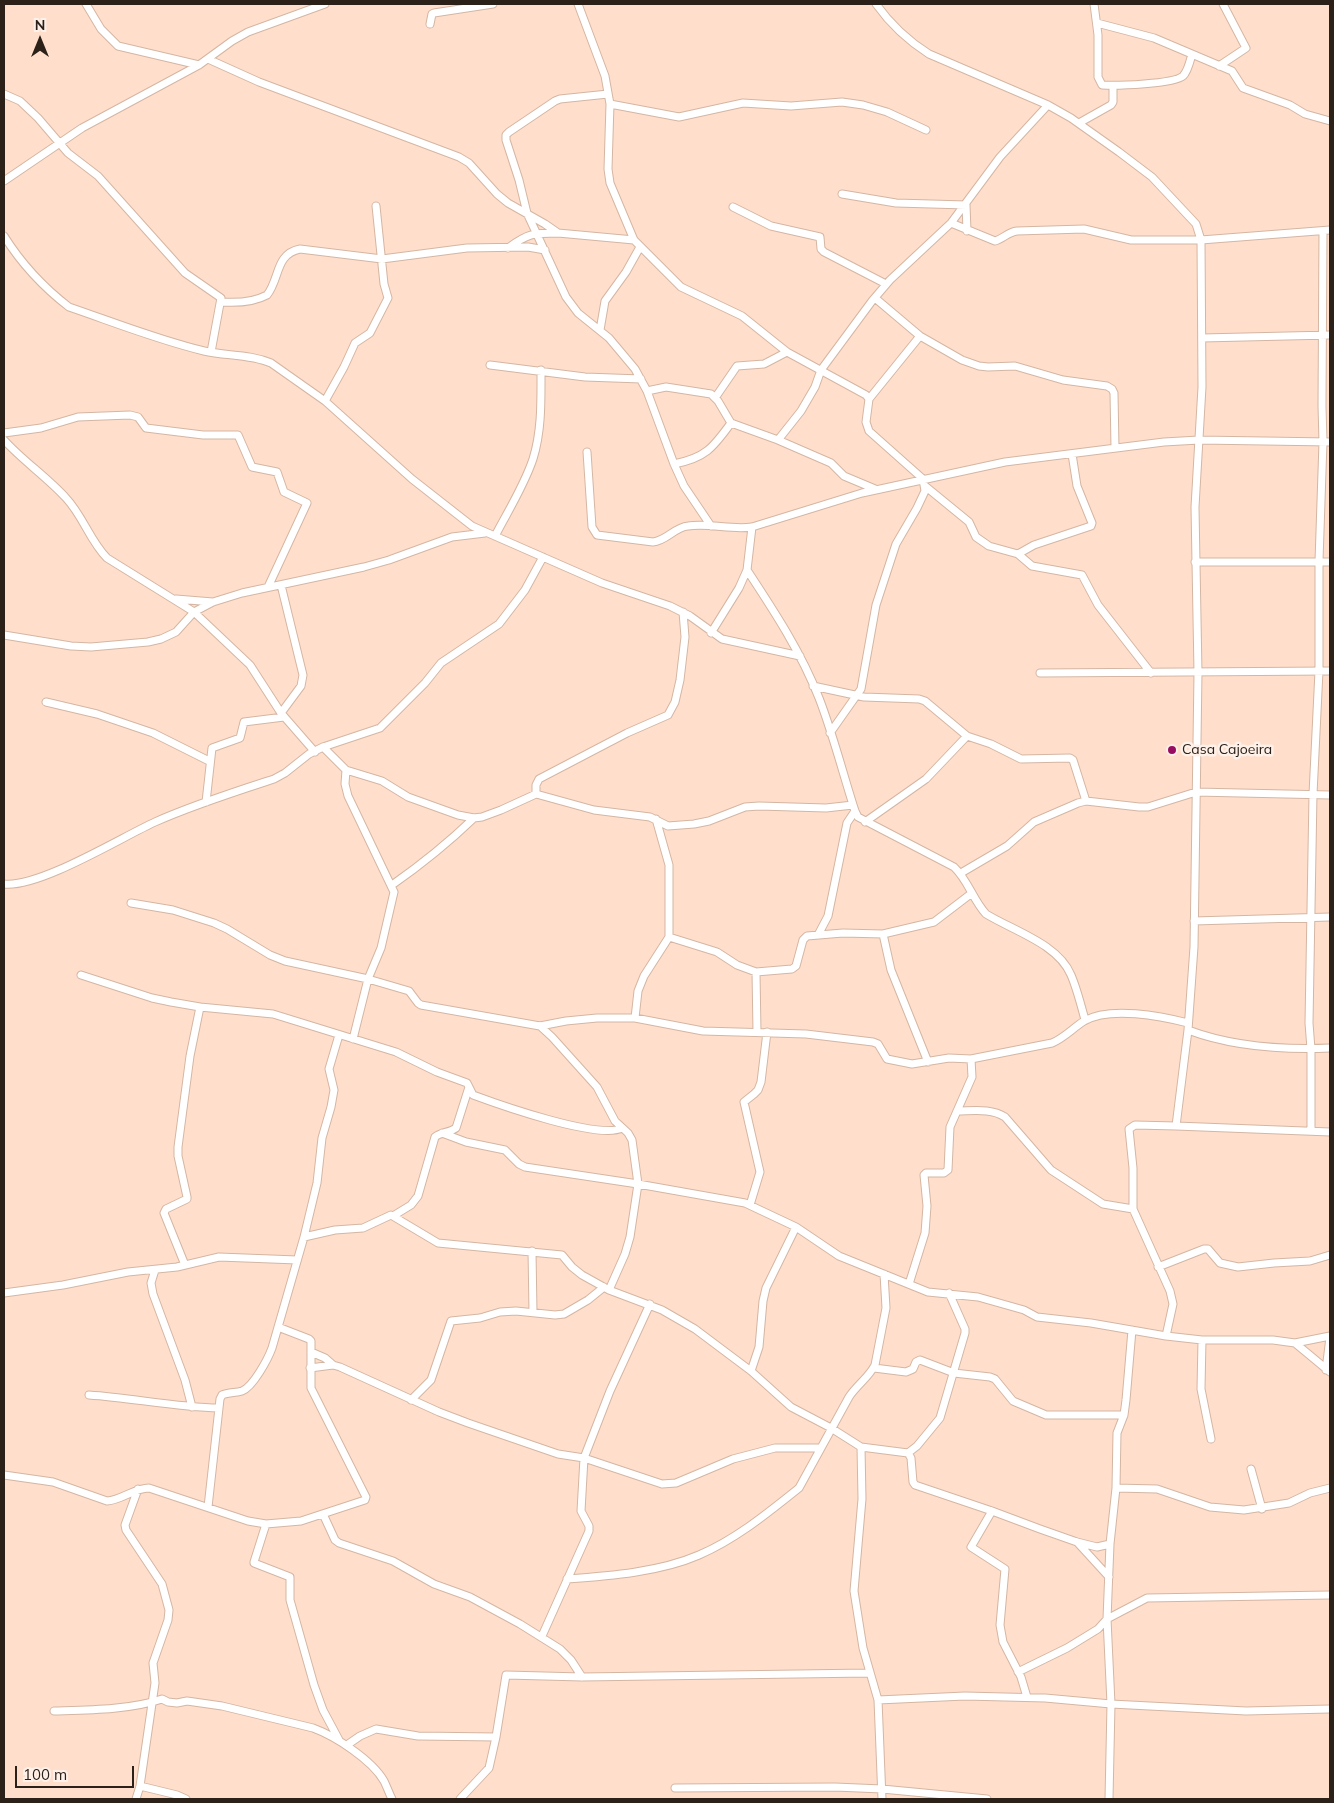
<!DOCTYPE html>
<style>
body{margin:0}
#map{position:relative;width:1334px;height:1803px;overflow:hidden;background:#ffdfcc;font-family:Mulish,sans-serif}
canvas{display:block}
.frame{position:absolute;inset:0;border:5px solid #2c2119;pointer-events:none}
.north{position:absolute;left:15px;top:15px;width:50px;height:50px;-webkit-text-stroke:4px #fef1e9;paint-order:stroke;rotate:0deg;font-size:14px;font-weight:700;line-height:20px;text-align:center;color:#2c2119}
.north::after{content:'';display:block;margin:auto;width:18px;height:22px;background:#2c2119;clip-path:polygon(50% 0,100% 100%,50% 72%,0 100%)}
.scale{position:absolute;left:15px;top:1766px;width:119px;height:22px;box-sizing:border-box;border:2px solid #2c2119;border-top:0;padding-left:6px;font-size:15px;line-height:18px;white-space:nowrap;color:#2c2119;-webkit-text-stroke:4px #fef1e9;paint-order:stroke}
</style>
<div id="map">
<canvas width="1334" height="1803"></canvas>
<div class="frame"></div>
<div class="north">N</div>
<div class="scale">100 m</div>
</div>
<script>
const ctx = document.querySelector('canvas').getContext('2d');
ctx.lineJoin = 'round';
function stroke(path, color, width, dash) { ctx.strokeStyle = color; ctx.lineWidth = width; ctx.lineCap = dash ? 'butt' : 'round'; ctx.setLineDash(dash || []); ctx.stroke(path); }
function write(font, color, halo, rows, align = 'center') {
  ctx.font = font + ' Mulish,sans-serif'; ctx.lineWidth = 5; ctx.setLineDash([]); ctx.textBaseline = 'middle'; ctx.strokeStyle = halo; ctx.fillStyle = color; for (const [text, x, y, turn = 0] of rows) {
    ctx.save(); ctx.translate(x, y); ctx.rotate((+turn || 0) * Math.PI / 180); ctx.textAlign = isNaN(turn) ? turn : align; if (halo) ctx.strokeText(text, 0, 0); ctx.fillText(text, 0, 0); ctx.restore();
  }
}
const street = new Path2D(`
 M86 4 101 29 118 46 199 65
 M578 4 605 76 610 104 608 169 610 183 634 240 681 287 742 316 787 352 866 395 869 399 866 422 869 431 923 479 925 491 917 508 896 544 876 605 861 689 830 733
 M876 4C891 25 907 40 929 54L1048 105 1071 118 1119 152 1152 177 1196 224 1201 240 1202 387 1195 507 1198 673 1194 947 1188 1030 1176 1126 1330 1132
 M1094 4 1098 35V77L1102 85C1116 86 1174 84 1183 76 1188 71 1190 61 1192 54
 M1097 23 1154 38 1232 71 1243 88 1290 105 1305 114 1330 121
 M430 24 432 14 434 13 493 4
 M208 59 259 82 459 157 469 163 497 194 508 203 545 224 558 233 634 240
 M1219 66 1246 48 1223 4
 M4 94 20 101 38 118 68 153 98 176 185 273 221 298 211 352
 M608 94 560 99 555 101 509 132 506 135V140L519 180 527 213 566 297 578 313 609 338 635 369 647 391 674 464 684 486 711 526
 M610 104 679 117 743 103 791 106 842 102 863 105 887 112 926 130
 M1079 123 1111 105 1113 102V86
 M4 181 82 128 199 65 232 41 248 32 325 4
 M842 194 896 203 966 205 967 231
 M733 207 771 226 820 237 821 249 824 252 886 284
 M951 223 995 241C1003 239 1008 232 1017 231L1084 229 1131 240H1201L1330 230
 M4 236C21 263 43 287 69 307 113 322 158 340 204 351 226 356 250 354 271 363L325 401 412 479 472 526 602 583 670 606 690 616 722 639 800 656
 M508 248C528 233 534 233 558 233
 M875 298 920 336 962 360 979 366 988 367 1015 366 1063 380 1107 386 1112 389 1114 393 1115 448
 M222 302C236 303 254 302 267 295 280 279 275 254 300 249L382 259 467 248 528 247 545 250
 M600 330 605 301 626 272 640 247
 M1202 338 1330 335
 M490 365 585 377 641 379
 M647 391 666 387 711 394 718 401 731 423 778 440 831 463 844 476 875 489
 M715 398 737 366 764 364 787 352
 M869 399 920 336
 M325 401 344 367 355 343 370 333 388 298 384 284 376 206
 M4 433 41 428 78 417 130 415 138 417 146 428 203 435H238L252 467 277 472 284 492 307 503 268 587
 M4 440C23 461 47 477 66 498 83 516 90 541 107 558L194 612 250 665 281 713 315 752
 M778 440 801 411 815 387 821 370 872 301 890 280 951 223 1000 157 1048 105
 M587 452 592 527 597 535 653 542C666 541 675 527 688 526 710 523 731 530 752 527L862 493 1005 462 1164 442 1199 440 1330 442
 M674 464C705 458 713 448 731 423
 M925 486 969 522 976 537 989 546 1018 554 1032 566 1082 575 1098 605 1151 673
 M752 527 747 570C774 611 801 652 819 698 833 734 843 774 855 811L858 817 954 867C968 880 973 900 986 914 1014 931 1058 944 1071 975 1077 989 1081 1005 1085 1020
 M495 536C508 511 524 486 533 459 542 430 541 400 541 370
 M1018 554 1034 545 1091 526 1092 523 1077 486 1072 454
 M1195 562H1330
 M281 585 303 675 301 686 281 713
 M176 599 213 602
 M711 633 739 588 747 570
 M4 635 71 646 91 647 148 642 161 639 176 632 194 612 213 602 242 593 364 567 389 560 452 537 485 533
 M1040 673 1330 671
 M813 686 864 697 919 699 925 701 967 736 991 744 1021 759 1070 758 1073 760 1086 801
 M46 702 97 714 153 733 209 761
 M323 747 346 770 382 781 408 797 458 815 474 818 482 817 501 810 536 794 594 810 650 817 668 826 694 824 709 821 745 807 759 806 826 808 853 805
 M346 770 345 784 348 796 394 892 381 948 368 979 353 1039
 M536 794V785L539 779 627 733 668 715 675 702 680 680 685 637 683 612
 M206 802 212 748 240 738 244 722 284 717
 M865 822 926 779 967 736
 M961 873 1007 846 1034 822 1078 803 1086 801 1139 807H1148L1196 792 1330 795
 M4 884C39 888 120 838 155 822 193 805 234 792 274 779L285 773 309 754 323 747 380 728 425 683 441 663 499 624 525 590 543 557
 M392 885C422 864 448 843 474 818
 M131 903 173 910 214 923 227 929 270 955 285 961 368 979 409 991 418 1003 421 1005 540 1026 566 1021 597 1018H635L703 1031 806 1034 873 1042 878 1044 887 1059 912 1064 949 1058 971 1059
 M1194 921 1330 917
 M883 934 891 970 928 1062
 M818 935 828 916 847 823 855 811
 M669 937 717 952 737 965 756 972 792 969 796 966 803 940 807 936 843 933 883 934 934 922 972 893
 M756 972 757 1032
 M81 975 152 998 171 1002 200 1007 273 1014 396 1052 437 1072 467 1083 473 1095C500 1105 599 1140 622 1128
 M635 1018 638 991 644 976 669 937V865L656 819
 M540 1026 552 1037 597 1087 615 1121 628 1133 632 1140 638 1184 630 1237 625 1254 609 1290
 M1188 1030C1233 1047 1282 1050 1330 1048
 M957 1111C973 1111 991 1108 1005 1117L1051 1170 1103 1204 1133 1209
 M1311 1130V1049L1309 1023 1313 794 1319 671V561L1323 442 1322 406 1323 231
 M442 1133 466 1142 505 1150 519 1164 525 1167 638 1184 745 1203 796 1227 839 1256 928 1292 978 1297 1024 1310 1037 1317 1091 1323 1166 1336 1202 1340H1273L1295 1343 1330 1372
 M750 1205 760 1172 744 1102 754 1094 758 1090 761 1082 767 1032
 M393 1216 411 1205 418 1196 435 1137C441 1132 449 1133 456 1128L469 1087
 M304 1237 335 1230 363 1228 391 1215 438 1243 562 1255 572 1267 582 1275 609 1290 662 1310 695 1329 751 1371 791 1407 831 1428 861 1447 908 1453 911 1458 913 1482 915 1485 992 1511 1040 1529 1077 1542 1097 1547 1110 1544
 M532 1251 533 1312
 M185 1265 164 1213 166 1209 187 1199V1197L178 1156V1147L190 1056 200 1007
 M1158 1267 1204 1249H1208L1220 1263 1238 1267 1274 1263 1310 1261 1330 1255
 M155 1270 151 1283 153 1294 185 1380 192 1407
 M909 1284 925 1233 927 1206 924 1175 926 1173H944L948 1170 950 1127 972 1077 971 1059 1052 1043C1064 1038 1073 1028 1084 1021 1110 1006 1161 1016 1188 1023
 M4 1293 63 1285 128 1272 177 1267 219 1257 297 1260
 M1132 1330 1126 1400 1124 1415 1117 1433 1116 1488 1110 1544 1107 1619 1111 1704 1246 1711 1330 1709
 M1166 1336 1173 1304 1170 1291 1133 1209V1168L1129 1129 1135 1125 1176 1126
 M1202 1340 1201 1389 1211 1439
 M1295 1343 1330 1336
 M311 1352 325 1358 333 1365
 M310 1368 333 1365 340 1367 439 1412 468 1423 558 1454 584 1458 662 1484 676 1483 733 1459 775 1448H820
 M874 1368 906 1372 913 1369 916 1362 920 1360 954 1373 990 1377 995 1379 1013 1401 1046 1415H1124
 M1326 1370 1330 1337
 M751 1371 759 1347 763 1301 766 1288 796 1227
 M89 1395C133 1398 175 1407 219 1408
 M411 1400 431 1380 451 1321 480 1318 500 1312 516 1311 555 1315 564 1314 588 1300 604 1287
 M861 1447 862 1499 854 1591 863 1648 878 1700 882 1799
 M908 1453 917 1446 940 1418 965 1333V1329L949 1293
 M1251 1469 1262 1509
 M4 1475 53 1482 107 1501C122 1500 134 1488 149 1488L248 1521 266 1524 301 1521 365 1500 366 1497 311 1388V1341L309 1339 278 1327
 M1116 1488 1157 1489 1210 1507 1244 1510 1289 1503 1310 1493 1330 1488
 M208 1507 220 1399 222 1395C228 1392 236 1393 242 1391 253 1387 268 1359 272 1348L304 1237 317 1183 322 1138 331 1107 334 1090 329 1069 339 1035
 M992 1511 971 1547 1005 1569 1000 1625 1003 1642 1021 1677 1027 1697
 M323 1514 335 1540 339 1543 393 1561 434 1584 470 1597 520 1624 560 1649 571 1660 582 1677
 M266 1524 254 1562V1563L290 1577V1600L314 1685 323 1710 339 1740
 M1077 1542 1109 1577
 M567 1579C610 1576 660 1572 699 1555 734 1540 764 1516 794 1492L799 1488 849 1397C857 1385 869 1377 875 1365L886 1308 884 1274
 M542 1636 589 1531V1526L581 1511 584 1458 610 1391 650 1304
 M1018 1672 1067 1648 1098 1629 1107 1619 1147 1598 1330 1595
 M878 1700 965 1696 1045 1698 1111 1704 1109 1799
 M54 1711C87 1710 130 1710 162 1699L168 1702 177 1703 187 1701 222 1706 313 1728C335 1736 372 1760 384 1781 387 1787 389 1793 392 1799
 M347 1745 360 1736 376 1729 418 1736 496 1737
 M140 1786 177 1795 186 1799
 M675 1788 835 1787 882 1789 987 1799
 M136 1799 140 1786 155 1683 153 1663 168 1620 169 1610 162 1584 126 1530 125 1525 138 1489
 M460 1799 489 1768 496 1737 506 1675 582 1677 869 1673`);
stroke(street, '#d4b6a3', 9);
stroke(street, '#fff', 7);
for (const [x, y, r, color] of [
 [1172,750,5,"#980d62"]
]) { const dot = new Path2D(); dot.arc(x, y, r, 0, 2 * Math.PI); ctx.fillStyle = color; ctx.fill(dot); stroke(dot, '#fef1e9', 2); }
write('14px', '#2c2119', '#fef1e9', [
 ["Casa Cajoeira",1182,750]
], 'left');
</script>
